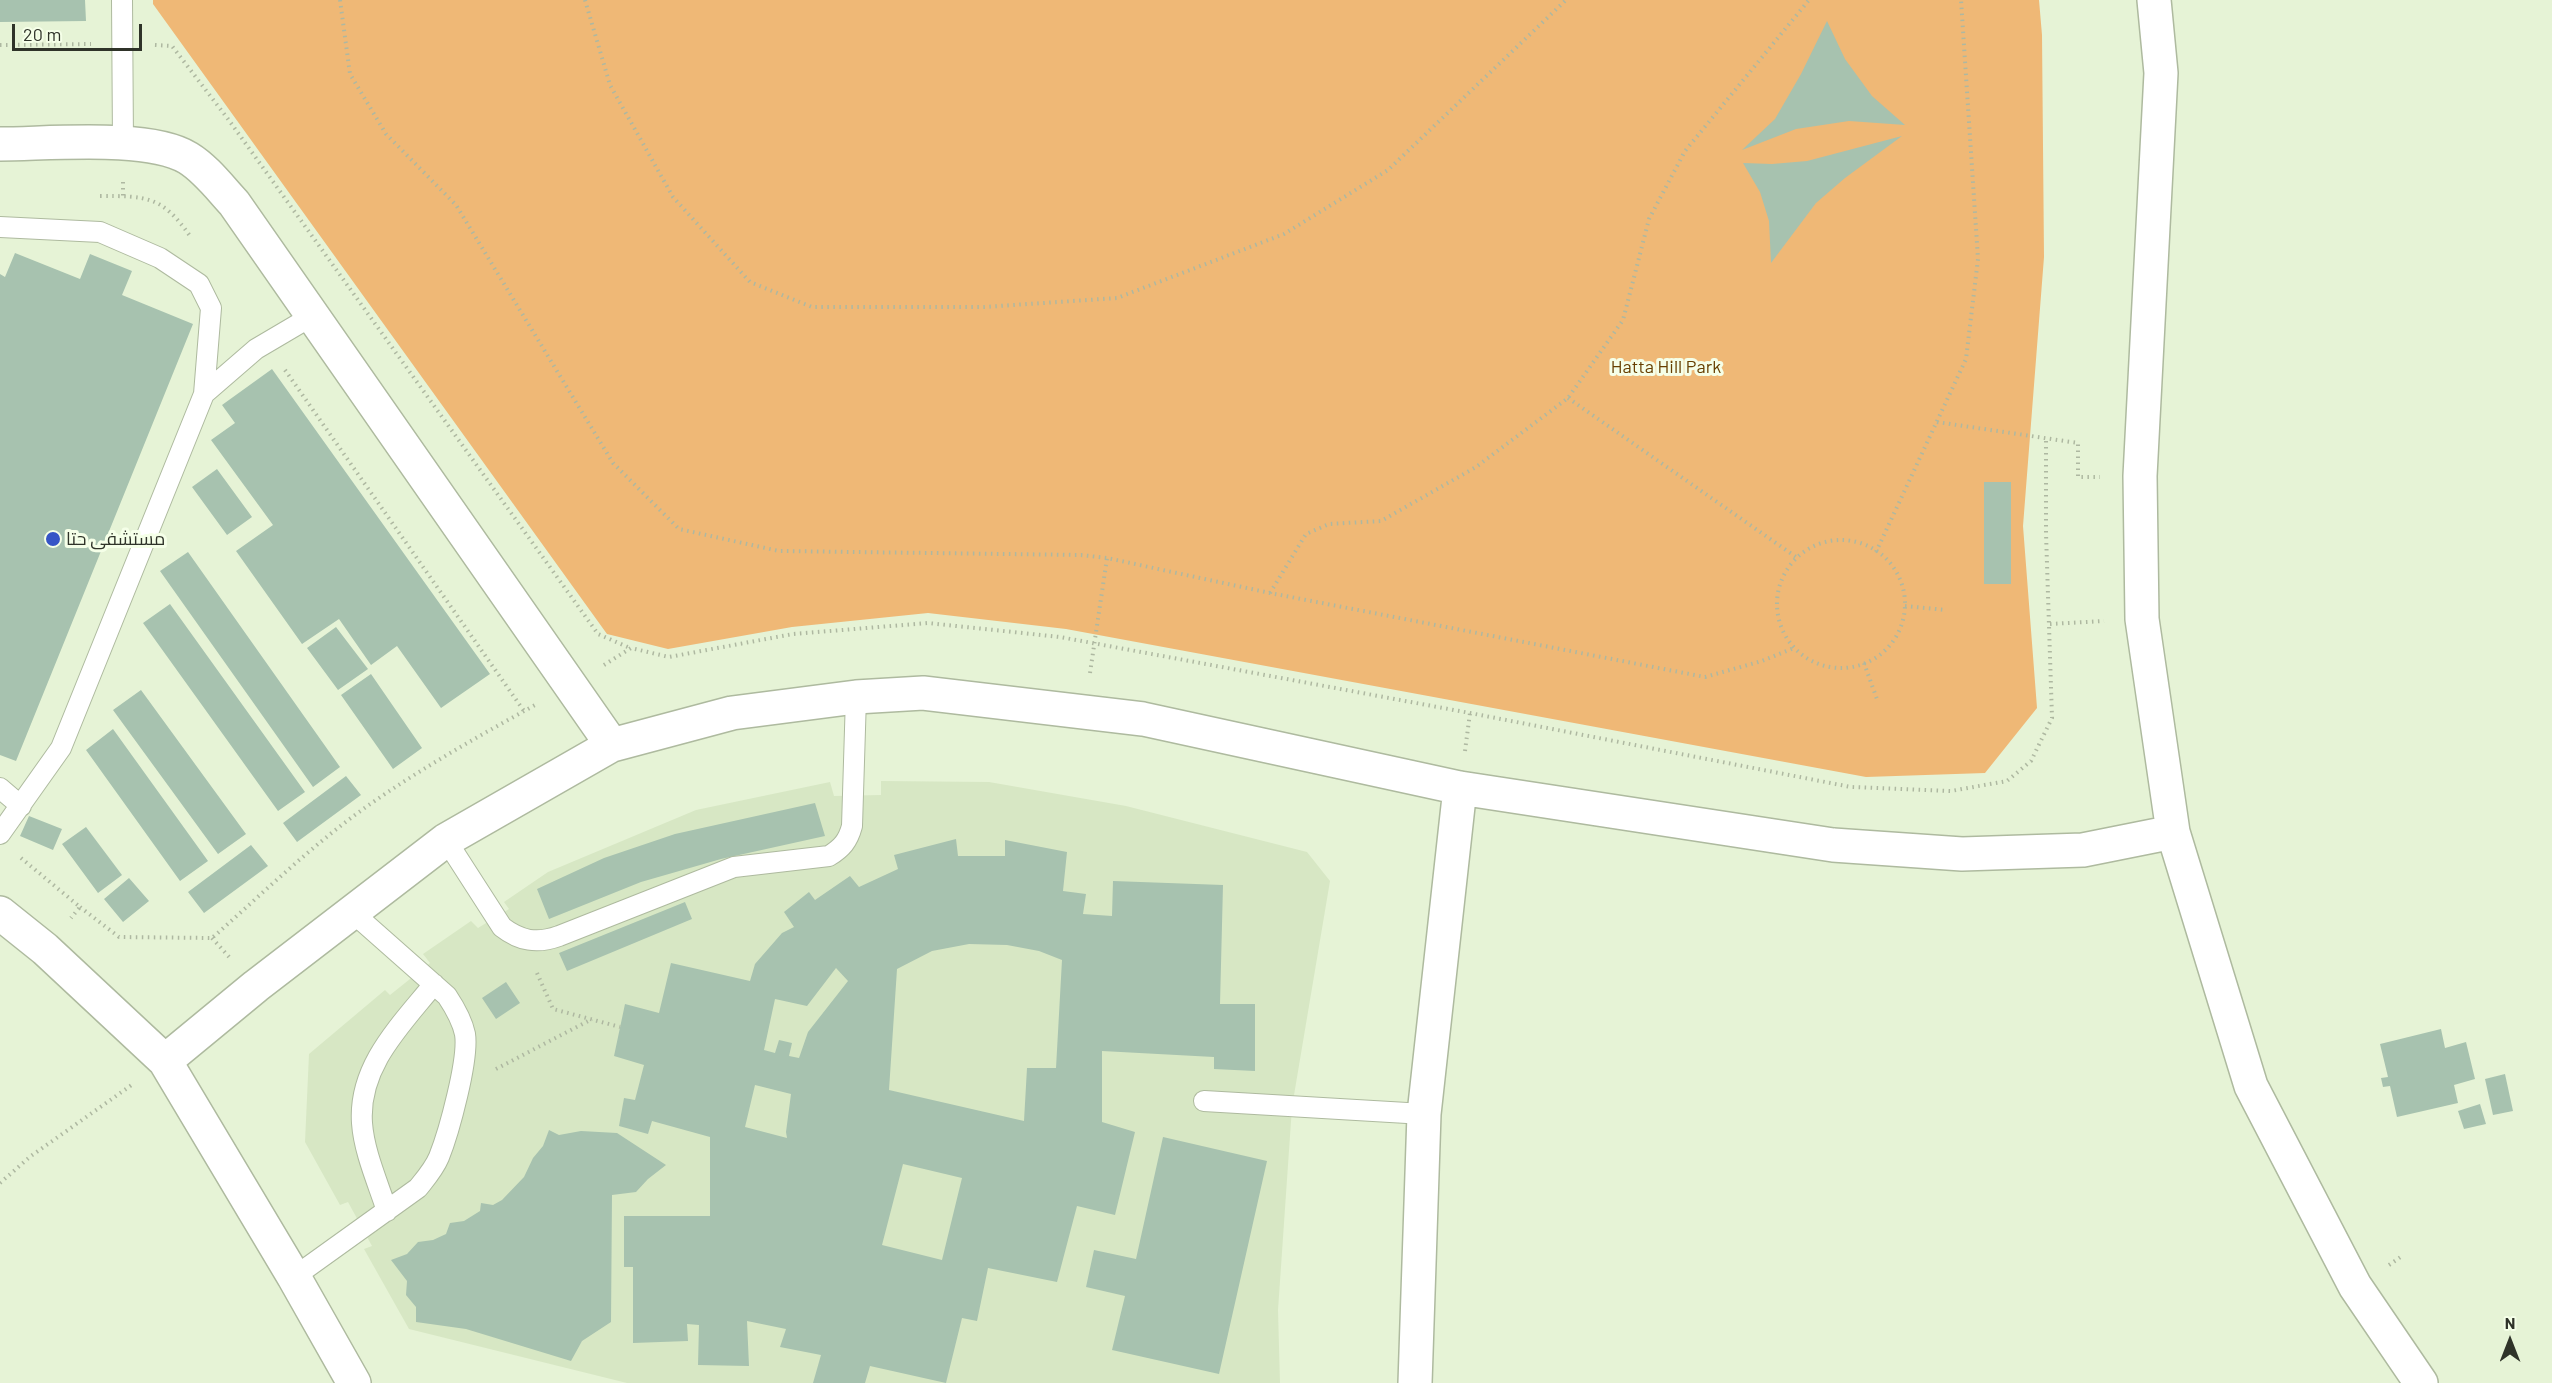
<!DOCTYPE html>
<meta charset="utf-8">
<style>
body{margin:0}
#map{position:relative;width:2552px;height:1383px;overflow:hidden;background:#e6f3d6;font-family:Barlow,sans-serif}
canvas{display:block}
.north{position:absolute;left:2480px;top:1311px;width:60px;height:60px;-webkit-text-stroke:4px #f5ffe8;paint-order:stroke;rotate:0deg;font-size:16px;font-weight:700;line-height:24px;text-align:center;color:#2f3329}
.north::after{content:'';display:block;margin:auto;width:21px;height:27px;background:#2f3329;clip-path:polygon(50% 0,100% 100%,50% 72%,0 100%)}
.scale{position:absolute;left:12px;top:24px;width:130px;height:27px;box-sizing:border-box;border:3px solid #2f3329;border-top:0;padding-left:8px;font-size:18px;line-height:21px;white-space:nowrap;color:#2f3329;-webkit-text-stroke:4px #f5ffe8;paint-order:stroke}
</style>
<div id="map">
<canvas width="2552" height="1383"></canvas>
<div class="north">N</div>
<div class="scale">20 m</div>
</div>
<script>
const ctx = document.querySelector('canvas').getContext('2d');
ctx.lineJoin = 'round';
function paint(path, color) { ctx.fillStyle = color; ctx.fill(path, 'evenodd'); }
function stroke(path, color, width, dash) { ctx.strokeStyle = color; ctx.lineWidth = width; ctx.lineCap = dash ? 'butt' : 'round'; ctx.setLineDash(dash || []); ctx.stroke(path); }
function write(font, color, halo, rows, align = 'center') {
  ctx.font = font + ' Barlow,Cairo,sans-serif'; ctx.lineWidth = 6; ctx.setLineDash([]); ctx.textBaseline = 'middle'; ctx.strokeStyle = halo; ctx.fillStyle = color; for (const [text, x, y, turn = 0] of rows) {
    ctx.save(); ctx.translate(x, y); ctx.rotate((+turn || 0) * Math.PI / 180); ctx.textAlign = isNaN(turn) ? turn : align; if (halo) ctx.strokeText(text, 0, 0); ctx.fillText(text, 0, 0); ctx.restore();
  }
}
paint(new Path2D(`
 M881 781 989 782 1126 806 1307 852 1330 881 1292 1107 1278 1310 1280 1383H627L409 1329 364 1249 372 1246 348 1202 340 1205 305 1142 309 1054 385 990 390 995 430 963 423 954 471 921 478 928 509 909 504 902 548 872 696 810 830 782 834 796 881 795Z`), '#d7e7c4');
paint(new Path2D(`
 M153 0H2039L2042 35 2044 257 2023 526 2037 708 1985 773 1866 777 1066 629 928 613 792 627 668 649 607 634 153 4Z`), '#efb876');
paint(new Path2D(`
 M0 0H85L86 21 0 22Z
 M1827 21 1845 59 1872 96 1905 125 1849 121 1796 129 1742 150 1775 119 1801 74Z
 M1902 136 1845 178 1816 203 1771 263 1769 221 1760 192 1743 163 1772 164 1807 161Z
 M15 253 80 279 90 254 132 271 122 295 193 324 16 761 0 755V274L5 277Z
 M272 369 490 674 441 708 397 646 371 665 339 619 302 644 236 551 273 525 211 440 235 423 222 405Z
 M217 469 252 517 227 535 192 487Z
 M1984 482H2011V584H1984Z
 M188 552 340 767 313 787 160 571Z
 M170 604 305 792 278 811 143 623Z
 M336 627 368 669 338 690 307 648Z
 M371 674 422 748 393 769 341 695Z
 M141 690 246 834 218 854 113 710Z
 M113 729 208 861 180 881 86 750Z
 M346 776 361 795 297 842 283 823Z
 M815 803 825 836 721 859 641 882 549 919 537 889 604 858 675 834Z
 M29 816 62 829 53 850 20 836Z
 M86 827 122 875 98 893 62 844Z
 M956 839 958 856H1005V840L1067 852 1063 891 1086 894 1083 914 1112 916 1113 881 1223 885 1220 1004H1255V1071L1214 1069V1057L1102 1051V1122L1135 1132 1115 1215 1077 1206 1057 1282 988 1268 977 1321 962 1318 946 1383 870 1366 865 1383H813L821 1355 780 1347 786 1329 747 1321 749 1366 698 1365 699 1325 687 1324 688 1341 633 1343V1267H624V1216H710V1137L652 1121 648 1134 619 1126 624 1098 635 1100 644 1065 614 1056 625 1004 659 1013 671 963 750 981 755 964 782 933 794 927 784 912 809 892 815 900 850 876 859 887 898 869 894 855ZM969 944 1007 945 1039 951 1062 960 1056 1068H1027L1024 1121 889 1090 897 969 932 951ZM836 968 848 981 808 1032 799 1058 789 1056 792 1043 779 1040 775 1053 764 1050 775 999 807 1006ZM755 1085 791 1094 786 1132 787 1138 745 1127ZM903 1164 962 1178 942 1260 882 1245Z
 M251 845 268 866 204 913 188 892Z
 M129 878 149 901 123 922 104 899Z
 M685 902 692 919 567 971 559 953Z
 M506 982 520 1003 496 1019 482 998Z
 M2441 1029 2445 1048 2466 1042 2475 1079 2454 1085 2458 1103 2397 1117 2390 1086 2383 1087 2381 1078 2388 1077 2380 1044Z
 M2505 1074 2513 1111 2493 1115 2485 1079Z
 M2480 1104 2486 1124 2464 1129 2458 1111Z
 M549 1130 559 1135 581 1131 617 1133 666 1165 648 1179 636 1192 612 1195 611 1322 582 1341 571 1361 466 1329 416 1322V1307L406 1295 407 1281 391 1260 407 1254 418 1242 433 1240 446 1234 450 1223 464 1221 480 1211 481 1203 493 1205 502 1200 524 1177 533 1158 543 1146Z
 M1163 1137 1267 1161 1219 1374 1112 1350 1125 1296 1086 1287 1094 1250 1136 1259Z`), '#a7c2af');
const lane = new Path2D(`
 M122 0 123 143
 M0 227 100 232 160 258 199 284 211 308 204 394 61 748 0 834
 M204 394 256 349 312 316
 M0 788 21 806
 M446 840 502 927C520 941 537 944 559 936L734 867 829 856C842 848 848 841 852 826L856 697
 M1204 1101 1424 1114
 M387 1211C378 1183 364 1152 362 1123 358 1066 401 1025 434 984
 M294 1277 418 1188C426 1178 434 1169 439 1157 449 1132 469 1059 465 1034 462 1020 455 1008 447 996L352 912`);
const street = new Path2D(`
 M2154 0 2161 73 2140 476 2142 619 2173 832 2251 1086 2355 1286 2421 1383
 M0 144C48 144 149 134 188 158 206 169 220 188 234 203L612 745
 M0 913 45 949 165 1061 294 1277 354 1383
 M165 1061 256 986 446 840 612 745 732 713 856 697 923 693 1143 719 1460 788 1833 845 1962 854 2083 850 2173 832
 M1415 1383 1424 1114 1460 788`);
stroke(lane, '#aeba9f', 22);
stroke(street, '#aeba9f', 36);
stroke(new Path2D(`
 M340 0 350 74 386 134 456 205 613 463 679 529 779 551 1081 555 1107 558 1270 593 1705 677 1762 661 1794 648
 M585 0 610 85 673 197 750 282 812 307H984L1117 298 1284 234 1388 170 1566 0
 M0 45 91 44
 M155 45 172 46 228 119 598 634 630 648
 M123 182V196
 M100 196C147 196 162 196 190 236
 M285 370 524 711
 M1568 398 1796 557
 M1937 422 2078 443V477H2100
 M1777 604a64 64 0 1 1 128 0a64 64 0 1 1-128 0Z
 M1876 552 1966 359 1978 259 1961 0
 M1270 593 1306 534 1329 524 1381 521 1476 467 1568 398 1623 320 1649 219 1685 151 1809 0
 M1905 606 1946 610
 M2050 624 2104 621
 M1864 663 1878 702
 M604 665 631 648 669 657 793 634 928 623 1060 637 1470 713 1851 787 1951 791 2007 781 2031 761 2052 718 2046 533V439
 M1090 673 1107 558
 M1465 751 1470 713
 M21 858 80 907 71 918
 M80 907 119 937 212 938C262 894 311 846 366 807 420 769 477 737 535 705
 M212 938 230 958
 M537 973 553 1009 620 1027
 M496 1069 592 1019
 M0 1183 31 1156 133 1084
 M2389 1265 2402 1256`), '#aeb8a1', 4, [1.5, 4.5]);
stroke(lane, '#fff', 20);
stroke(street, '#fff', 33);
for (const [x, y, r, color] of [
 [53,539,8,"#3655c6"]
]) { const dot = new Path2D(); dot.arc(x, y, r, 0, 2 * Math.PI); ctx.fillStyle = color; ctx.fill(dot); stroke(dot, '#f5ffe8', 2); }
write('18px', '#673f00', '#f5ffe8', [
 ["Hatta Hill Park",1666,367]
]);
write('18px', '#2f3329', '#f5ffe8', [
 ["مستشفى حتا",66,539]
], 'left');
</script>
